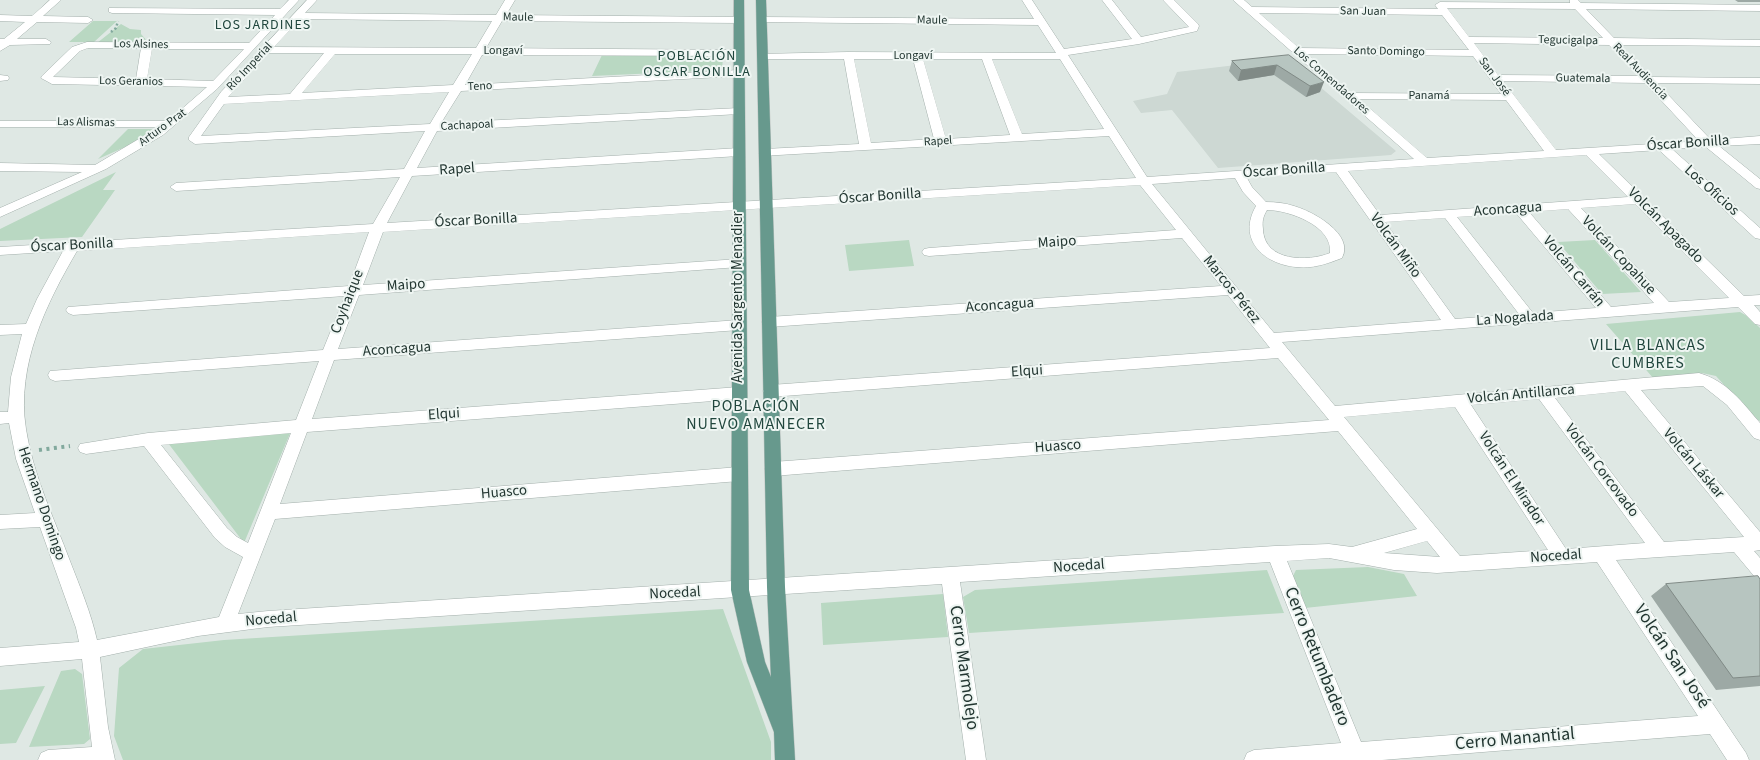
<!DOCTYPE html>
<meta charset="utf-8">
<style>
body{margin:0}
canvas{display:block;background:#dfe8e4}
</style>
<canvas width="1760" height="760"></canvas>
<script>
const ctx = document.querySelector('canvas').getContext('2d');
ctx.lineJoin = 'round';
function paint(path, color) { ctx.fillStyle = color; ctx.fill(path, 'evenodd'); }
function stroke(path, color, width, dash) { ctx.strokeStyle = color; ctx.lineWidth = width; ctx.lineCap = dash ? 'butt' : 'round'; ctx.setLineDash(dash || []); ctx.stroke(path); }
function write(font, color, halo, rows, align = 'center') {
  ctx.font = font + ' "Source Sans 3",sans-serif'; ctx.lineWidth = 4; ctx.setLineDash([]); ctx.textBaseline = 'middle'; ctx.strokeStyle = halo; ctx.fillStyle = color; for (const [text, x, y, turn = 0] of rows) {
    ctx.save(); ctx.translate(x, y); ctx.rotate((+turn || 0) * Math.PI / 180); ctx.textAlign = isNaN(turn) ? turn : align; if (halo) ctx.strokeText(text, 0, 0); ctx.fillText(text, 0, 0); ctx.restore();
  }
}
paint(new Path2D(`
 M1287 59 1396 151 1391 155 1218 168 1172 110 1141 113 1133 101 1167 94 1177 72Z`), '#cdd8d3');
paint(new Path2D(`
 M93 21H117L94 42H69Z
 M121 24 130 29 141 30V34L149 43H97Z
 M602 55 723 57 722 70 592 76Z
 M128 129H153L132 144 98 159Z
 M116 172 103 190H115L82 237 0 241V229Z
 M909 240 914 266 849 271 845 245Z
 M1595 240 1641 292 1602 294 1558 242Z
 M1740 312 1749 317 1760 328V421L1754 418 1716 376 1702 373 1654 379 1606 324Z
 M291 431 244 543 168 443Z
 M1368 567 1404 574 1417 596 1305 608 1292 578 1296 570Z
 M1267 570 1284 613 969 633 963 597 975 590Z
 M943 594 948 637 823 645 821 603Z
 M723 609 771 742V760H123L114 736 119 668 143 649 224 640Z
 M75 669 82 674 90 739 84 744 29 747 61 671Z
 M45 686 16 743 0 744V690Z`), '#b9d8c2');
const minor = new Path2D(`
 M50 0H61L43 16 88 17 93 20 88 23 37 22 17 39H46L51 42 50 44 10 45 0 51V39H4L25 22 0 21V15L32 16Z
 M289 0H299L217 89 163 135 106 169 0 217V208L82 172 0 171V163L95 165 159 127H0V121H168L207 87 52 84 41 78 42 76 72 47 87 42 249 43 275 15 112 13 109 12V8L280 9ZM88 48H141L136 79 53 77 80 51ZM152 49H244L213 81 147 79Z
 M307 0H317L305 13 496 15 505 0H515L506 15 739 17 744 20 739 23 502 21 486 48 739 50 744 53 739 56 482 55 465 85 739 70 744 73 739 76 461 91 441 123 739 108 745 111 739 114 437 131 417 168 739 148 745 152 739 156 412 176 387 223 1136 178 1109 136 761 156 759 153 765 149 859 144 844 59H763L759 58 758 56 759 54 848 52 1056 53 1038 25 758 22V18L762 17 1034 19 1022 0H1032L1064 49 1132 39 1102 0H1112L1141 37 1189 27 1163 0H1174L1198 24 1199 26 1197 31 1139 44 1068 55 1147 177 1414 159 1233 0H1244L1252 7 1438 9 1435 5 1440 2 1570 3V0H1578L1581 3 1760 5V11L1586 9 1614 38 1760 40V46L1620 45 1651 77 1760 78V84L1657 83 1711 140 1760 136V144L1719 146 1760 179V189L1756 188 1706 147 1672 149 1760 228V239L1755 238 1659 150 1599 154 1744 296 1760 295V305H1754L1760 312V325L1755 324 1738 307 1282 342 1335 406 1699 373C1727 381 1742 402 1760 423V440L1754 438 1727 405 1703 386 1641 390 1760 532V550L1754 551 1760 558V579L1754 576 1734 552 1616 560 1746 753 1749 760H1727L1710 734 1382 760H1244L1247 753 1254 750 1341 743 1270 562 960 582 986 760H966L942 584 268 627 198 636 100 657 108 727 115 760H38L41 753 48 750 92 747 82 659 0 666V648L79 642 76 628 40 527 0 529V515L35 513 16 459 9 423 0 424V412H8L11 377 22 334 0 335V325L26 324 37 299 63 251 0 255V247L373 224 400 177 176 191 170 187 176 183 404 169 425 131 195 144 189 140V137L221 92ZM1447 8 1575 9 1603 38 1469 37ZM1259 13 1442 15 1469 50 1299 48ZM300 19 492 21 476 48 274 47ZM1474 43 1609 45 1639 76 1498 75ZM269 53H324L290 94 228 97ZM335 54H472L453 85 302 93ZM1307 54 1473 56 1501 94 1351 93ZM854 59H913L934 139 871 143ZM923 59H982L1010 135 946 139ZM992 59H1060L1104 129 1022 134ZM1503 81 1645 83 1699 141 1556 150ZM449 92 430 124 201 136 224 104ZM1359 99 1506 100 1544 151 1427 158ZM1586 155 1628 197 1380 215 1348 171ZM1336 172 1441 320 1274 333 1152 184 1235 178 1243 192 1256 206C1237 239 1263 264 1296 267 1312 269 1327 264 1342 258 1355 234 1312 211 1294 206 1285 203 1276 202 1266 202L1252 187 1247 178ZM1140 185 1176 230 929 248 924 249 922 252 924 255 929 256 1182 238 1221 286 769 317 764 318 762 322 764 326 769 327 1228 295 1270 348 771 385 766 387 763 391 766 395 771 397 1278 358 1329 420 773 462 767 464 765 469 767 474 773 476 1338 431 1417 529 1352 547 1329 544 1275 546 268 611 238 614 275 519 739 481 745 479 747 474 745 469 739 467 280 504 307 432 739 399 744 397 747 393 744 389 739 387 312 419 334 360 739 330 744 329 746 325 744 321 739 320 338 349 359 295 739 267 744 266 746 263 744 260 739 259 363 285 383 232ZM1635 204 1729 298 1669 302 1581 208ZM1568 209 1654 303 1611 307 1529 212ZM1267 210C1289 210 1333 226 1330 253 1308 262 1264 262 1263 229 1262 221 1263 217 1267 210ZM1516 213 1596 308 1533 313 1457 217ZM1445 218 1519 314 1455 319 1385 222ZM369 232 349 286 68 307 66 310 68 313 73 315 345 296 323 350 50 371 48 375 50 379 55 381 319 361 296 420 148 433 80 444 78 448 80 452 86 454 144 446 215 538 225 547 243 557 219 617 97 640C91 613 80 587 70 561 54 518 33 475 26 429 16 365 46 304 77 251ZM1625 391 1744 537 1664 542 1555 398ZM1539 399 1645 543 1566 549 1471 405ZM1455 407 1548 550 1460 556 1344 417ZM291 433 248 543 237 537 227 528 161 445ZM1427 541 1440 557 1384 553ZM1329 558 1394 570 1437 573 1597 562 1698 716 1361 742 1287 561Z
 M0 75 8 76 9 78 8 80 0 81Z`);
const major = new Path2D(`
 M734 0H744L749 590 765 662 771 677 767 587 756 0H766L785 587 795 760H775L774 732 747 662 731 590Z`);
stroke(minor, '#a3afab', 1);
stroke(major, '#bdc3c1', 1);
stroke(new Path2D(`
 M111 32 116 28 118 21`), '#82a99d', 2.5, [2, 2.5]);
stroke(new Path2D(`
 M39 450 70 446`), '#82a99d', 4, [3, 4.5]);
paint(minor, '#fff');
paint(major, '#67998d');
paint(new Path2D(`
 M1735 0H1760V2H1738Z
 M1289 55 1320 92 1306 97 1274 75 1238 81 1229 71 1232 61Z
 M1760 579V686L1716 690 1651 596 1666 584Z`), '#9da9a5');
paint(new Path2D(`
 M1277 65 1274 75 1238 81 1241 70Z
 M1324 82 1320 92 1306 97 1310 86Z`), '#808a86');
const building = new Path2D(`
 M1289 55 1324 82 1310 86 1277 65 1241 70 1232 61Z
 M1758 576 1760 579V676L1733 678 1666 584Z`);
paint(building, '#b7c5c0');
stroke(building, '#808a86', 1);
write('12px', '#223631', '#eef5f2', [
 ["San Juan",1363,12,1],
 ["Maule",518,18,1],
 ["Maule",932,21,1],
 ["Tegucigalpa",1568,41,1],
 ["Los Alsines",141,45,1],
 ["Longaví",503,51],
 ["Santo Domingo",1386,52,1],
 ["Longaví",913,56],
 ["Río Imperial",250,67,-47],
 ["Real Audiencia",1640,72,46],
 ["San José",1494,77,53],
 ["Guatemala",1583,79,1],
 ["Los Comendadores",1331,81,41],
 ["Los Geranios",131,82,1],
 ["Teno",480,87,-3],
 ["Panamá",1429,96],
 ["Las Alismas",86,123,1],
 ["Cachapoal",467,126,-3],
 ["Arturo Prat",163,128,-36],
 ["Rapel",938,142,-4]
]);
ctx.letterSpacing = '1px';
write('14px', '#20463d', '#eef5f2', [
 ["LOS JARDINES",263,26],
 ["POBLACIÓN",697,57],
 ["OSCAR BONILLA",697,73]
]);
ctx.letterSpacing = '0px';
write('15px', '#223631', '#eef5f2', [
 ["Óscar Bonilla",1688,144,-4],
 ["Rapel",457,170,-4],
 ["Óscar Bonilla",1284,171,-4],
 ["Los Oficios",1711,191,42],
 ["Óscar Bonilla",880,197,-4],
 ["Aconcagua",1508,210,-4],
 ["Óscar Bonilla",476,221,-3],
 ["Volcán Apagado",1665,226,45],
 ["Maipo",1057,243,-4],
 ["Óscar Bonilla",72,246,-3],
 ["Volcán Miño",1395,246,54],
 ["Volcán Copahue",1618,256,47],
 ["Volcán Carrán",1573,272,50],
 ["Maipo",406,286,-4],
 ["Marcos Pérez",1231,290,51],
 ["Avenida Sargento Menadier",739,297,-90],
 ["Coyhaique",348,302,-69],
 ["Aconcagua",1000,306,-4],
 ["La Nogalada",1515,319,-4],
 ["Aconcagua",397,350,-4],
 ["Elqui",1027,372,-4],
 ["Volcán Antillanca",1521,395,-5],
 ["Elqui",444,415,-4],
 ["Huasco",1058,447,-4],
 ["Volcán Láskar",1693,464,50],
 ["Volcán Corcovado",1601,471,53],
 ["Volcán El Mirador",1511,479,57],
 ["Huasco",504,493,-5],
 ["Hermano Domingo",41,504,71],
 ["Nocedal",1556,557,-4],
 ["Nocedal",1079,567,-4],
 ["Nocedal",675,594,-3],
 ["Nocedal",271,620,-5]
]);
ctx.letterSpacing = '1px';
write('16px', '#20463d', '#eef5f2', [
 ["VILLA BLANCAS",1648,346],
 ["CUMBRES",1648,364],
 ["POBLACIÓN",756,407],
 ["NUEVO AMANECER",756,425]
]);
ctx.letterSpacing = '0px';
write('18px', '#223631', '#eef5f2', [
 ["Cerro Retumbadero",1316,657,68],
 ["Volcán San José",1671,657,56],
 ["Cerro Marmolejo",963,668,82],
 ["Cerro Manantial",1515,740,-5]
]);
</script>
